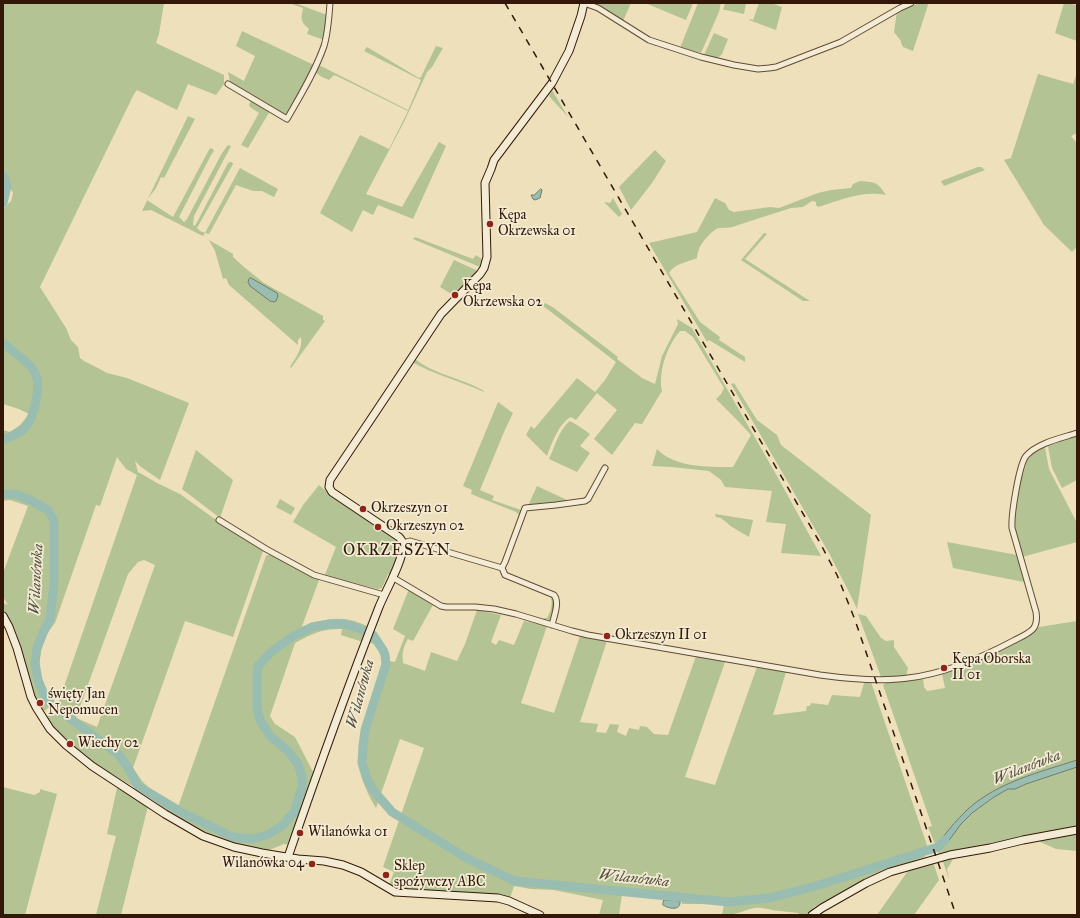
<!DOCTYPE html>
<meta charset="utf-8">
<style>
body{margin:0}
#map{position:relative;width:1080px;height:918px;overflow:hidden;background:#ede0bb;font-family:"IM FELL Great Primer",serif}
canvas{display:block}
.frame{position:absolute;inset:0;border:4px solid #331809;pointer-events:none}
</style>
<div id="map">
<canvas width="1080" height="918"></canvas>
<div class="frame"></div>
</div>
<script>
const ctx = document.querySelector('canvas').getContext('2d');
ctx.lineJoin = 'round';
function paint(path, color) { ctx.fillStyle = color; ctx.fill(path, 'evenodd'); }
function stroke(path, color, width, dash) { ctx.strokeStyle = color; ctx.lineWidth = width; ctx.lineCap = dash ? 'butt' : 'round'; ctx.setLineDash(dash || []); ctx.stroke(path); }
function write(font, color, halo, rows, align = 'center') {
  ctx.font = font + ' "IM FELL Great Primer",serif'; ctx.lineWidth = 3.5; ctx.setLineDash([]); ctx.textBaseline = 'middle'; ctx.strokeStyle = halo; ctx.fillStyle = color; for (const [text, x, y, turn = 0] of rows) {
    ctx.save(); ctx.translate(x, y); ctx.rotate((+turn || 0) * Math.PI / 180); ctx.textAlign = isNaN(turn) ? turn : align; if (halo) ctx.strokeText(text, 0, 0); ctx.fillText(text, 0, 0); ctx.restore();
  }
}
paint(new Path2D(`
 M3 3H164L159 34 156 43 224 75V84L216 95 188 84 177 110 137 90 134 94 40 287 66 328 71 340 78 347 80 358 84 361 96 367 107 373 127 378 189 403 160 480 141 467 135 461 138 472 159 484 180 494 219 522 263 551 233 637 185 621 133 768 142 781 156 795 178 807 266 556 268 555H272L319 580 301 629C316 622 332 616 350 620 356 621 362 624 367 626L363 642 341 635 342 629C321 629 314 633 295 643L270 716 275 724 295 737 313 772 309 789 289 845 284 844 269 850 258 848H253L235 844 206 833 172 814 139 790 90 761 71 745V742L56 731 46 717 58 704 137 475 126 469 117 457 100 506 96 505 55 623C52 627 48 631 46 636 36 658 37 683 54 701L46 710 43 711 38 705 29 682 26 668 16 634 10 621 3 611V603L8 605 3 597V573L28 506 10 500 3 501V430L10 432 20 425 29 414 19 409 3 404V209L11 201 13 193 3 177ZM144 560 155 565 97 727 76 718 128 574 138 562Z
 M289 3H295L327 15 324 40 307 34 309 29C300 21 301 19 303 8Z
 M592 3H631L623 21Z
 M645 3H693L686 20Z
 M698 3H721L719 12 701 53 680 48Z
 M725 3H746L744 14 726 10H723Z
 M759 3H771L782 7 776 30 749 20 750 19 753 20Z
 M920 3H928V5L913 51 903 47 901 43V41L894 32 897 11Z
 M1064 3 1077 5V41L1055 33Z
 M242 31 314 65 287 117 230 82 228 72 244 81 255 56 236 46Z
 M714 33 728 39 722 54 718 58 704 55Z
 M436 46 443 48 432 67 427 72 404 122 366 194 402 207 439 142 446 146 413 219 378 205 373 215 363 210 352 232 320 213 360 135 389 149 408 111 341 78 334 75 329 80 322 77 316 73 319 65 408 110 409 108 421 80 364 51 367 47 419 78 421 77Z
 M1077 73V133L1071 136 1077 143V247L1072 252 1044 225 1004 160 1011 158 1038 74 1073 84Z
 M552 90 568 117 549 96Z
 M251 100 270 111 248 148 241 145 259 113 250 107 249 105Z
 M188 116 195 119 164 178 161 177 156 188 147 200 173 217 210 148 213 149 214 151 211 155 179 217 184 222 187 219 222 153 228 145 231 146 194 216 193 225 195 226 228 163 230 162H232L233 164 197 228 200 231 205 233 240 168 278 189 274 197 262 191H253L236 185 209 234 205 233 203 236 151 210 142 211Z
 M655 150 666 161 652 183 631 210 619 187Z
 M978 167H981L985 170 944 186 941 181Z
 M860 181C876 183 877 181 886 195 863 190 840 200 818 207L816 205V202L812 201 803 207 791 208 738 225C729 229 728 227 719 228 713 229 701 243 699 249 698 252 697 255 697 258 687 262 674 264 669 273L700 322 720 337 719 340 745 357V362L709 340 707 342 649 243 697 232 715 198 725 203 729 210 734 212 770 207 779 208 818 193 831 190 851 188 853 184Z
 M613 198 622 214 619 217 604 202 610 203Z
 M764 233 767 234 745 259 810 301H803L741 260Z
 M415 237 473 259 476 255 483 260 484 262 480 267 413 239Z
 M209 240 233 254V257L244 267 264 283 323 316V320L325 321 291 368 290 367C296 357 303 349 301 337L298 340V345L229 285 226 278 223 279 215 251Z
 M454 260 478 271 453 295 440 287Z
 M545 303 554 308 618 357 617 359 642 378 655 384 662 356 678 324 677 319 692 328 777 476 821 556 781 553 786 524 766 522 772 491 725 487 721 480 709 471 672 467 652 466 657 449C675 468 709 467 733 467L751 435 739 422 716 399 721 394 724 388 693 337 685 331H680C667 346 658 372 662 391L642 424 635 423 612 455 594 439 617 410 597 393 576 420 571 417C559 423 552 443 547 456L526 435 531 426 534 429 577 378 595 392 605 380 616 362 542 305Z
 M415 359C431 372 451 376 470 384 475 386 480 389 484 391V392C460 381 435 375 412 362Z
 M734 383 757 420 777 435 781 445 871 515 857 609 850 594 829 553 731 384Z
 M498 402 513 413 504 432 480 490 494 496 492 500 521 510 519 515 516 512 471 494 472 490 463 486Z
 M570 421 577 425 590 434 580 446 590 453 577 472 549 459C554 448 560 428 570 421Z
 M1077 435V480L1062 488 1052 468 1048 447 1049 445Z
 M1045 447 1049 469 1077 523V542L1022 557 1014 524V501L1028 459 1038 449Z
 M196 450 233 480 220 518 182 489Z
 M319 485 335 499 363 517 368 521 396 540 399 548 391 574H388L382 588 378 589 340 580 338 578 336 580 324 577 336 547 293 522 303 505Z
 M537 486 569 501 528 506Z
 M280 499 295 508 291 515 276 507Z
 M715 514 753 520 749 537 732 527 721 518 716 517Z
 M947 542 1017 555 1024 582 953 568Z
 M409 589 433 605 413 641 408 639C403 647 402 653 403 663L425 671 431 652 457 661 465 644 477 610 501 615 491 642 496 645 499 640 514 645 524 621 547 626 521 703 554 713 580 636 607 641 580 722 598 724 596 732 606 733 610 724 619 725 617 732 626 736 629 728 639 730 640 726 647 727 654 734 668 735 696 656 725 662 685 777 715 785 757 667 786 672 773 715 806 711 807 706H810L811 703 828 705 832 695 860 697 864 683 871 682 929 851 925 853V857L887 871 814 907 809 915H800L798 913C792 912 786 912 780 911 772 911 763 907 755 908 747 909 741 913 733 914V915H722L724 904H682V899L622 894 619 915H599L603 900 554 890 531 889 514 886 510 898 502 895 400 890 393 888 389 885 394 872 383 867 424 748 400 739 376 808C365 790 357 771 359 750 360 741 363 732 366 723 369 710 373 697 377 685 379 676 383 666 382 657 382 652 378 648 375 644L369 643 373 631C381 639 388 650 388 661L395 662 405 636 393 629Z
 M549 594C557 600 554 609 553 617L549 621 544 620 543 618H547C551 611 554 602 549 594Z
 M858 614 866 616 881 638 886 641 894 640V647L908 668 906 676 881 677Z
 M1077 621V760C1040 772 998 783 968 809 956 820 946 833 936 846L928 827 932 826 883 685 888 681H907L923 678 924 687 927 691 945 688 942 674 952 671 1018 640 1039 627Z
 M1077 767V827L1035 834 1005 842 939 855 937 850 947 843 961 824 972 813 994 797 1008 789H1015L1026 784Z
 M3 787 34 795 40 792V789L57 794 25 915H3Z
 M117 788 148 806 121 915H96L116 836 107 834Z
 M1077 833V851L1056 849 1036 840Z
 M955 856 947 869 949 879 942 859Z
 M933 862 939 880 914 915H877L910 868Z`), '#b4c393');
const water = new Path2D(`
 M541 189 542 190 540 198 535 200 533 199 531 195H534Z
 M251 278 277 293 278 296 276 301 274 302 270 301 250 286 248 282 249 279Z
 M1077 760V767L1026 784 1015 789H1008L994 797 972 813 961 824 947 843 937 850 936 846C946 833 956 820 968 809 998 782 1040 772 1077 760Z
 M664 900 680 901C681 911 669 909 663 905Z`);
paint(water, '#99bdb1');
stroke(water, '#707b6e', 1);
stroke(new Path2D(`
 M3 176 7 186 3 203
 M3 343C11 350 20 356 27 363 31 366 36 373 37 378 40 389 33 421 25 428 19 434 10 436 3 440
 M3 494H15L32 501 48 510 54 521V584L50 619 43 633 37 648 35 663 38 680 45 697 51 704 119 755 127 766 138 786 183 813 233 837 252 839 267 835 282 826 294 812 302 788V777L298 764 288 751 270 736 261 722 257 709V676L258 666 270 653 293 636 312 627 329 624H344L358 628 373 635 383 650 385 655 386 664 365 730 363 746 362 763 366 776 373 790 392 812 468 859 515 881 729 902 769 898 816 886 938 847 945 840`), '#99bdb1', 9);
const street = new Path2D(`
 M584 3 598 8 649 40 701 57 734 65 758 69 769 68 776 67 841 42 900 8 911 3
 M228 84 287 119C300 96 315 72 324 46 328 33 329 17 330 3
 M219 520 266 549 314 575 384 595
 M403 543 410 541 502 568 505 575 554 595C560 602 554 616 552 625
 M502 568 505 562 525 508 556 505 585 501 588 499 605 468
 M392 577 441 606 446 607H475L494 609 516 614 572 631 588 635 820 675C849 679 879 682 908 678 944 674 983 657 1015 640 1021 637 1028 634 1033 629 1037 624 1037 618 1036 612L1012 528C1011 515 1019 465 1026 456 1037 443 1062 438 1077 433`);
const secondary = new Path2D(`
 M3 616 9 627 17 648 31 697 36 707 50 729 66 745 92 766 165 814 203 836 234 847 262 853 298 859 324 861 343 865 361 872 395 892 498 898 509 901 540 915
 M288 857C317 773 347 689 379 607 385 592 404 559 403 545 403 541 401 539 399 537L332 492 329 487 330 480 371 419 441 314 480 274 484 268 487 257 485 183 491 169 494 160 552 83 569 51 581 16 584 3
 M812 915 822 908 866 883 890 872 950 855 990 848 1023 840 1077 830`);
stroke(street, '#624a36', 7);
stroke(secondary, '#331809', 9);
stroke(street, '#f3ebd3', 5);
stroke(secondary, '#f3ebd3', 7);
stroke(new Path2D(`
 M505 3 819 541 837 575 855 620 956 915`), '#331809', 1.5, [7, 7]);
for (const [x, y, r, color] of [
 [490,224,4,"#8f2418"],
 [455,295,4,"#8f2418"],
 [363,509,4,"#8f2418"],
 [378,527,4,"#8f2418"],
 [607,636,4,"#8f2418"],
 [944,668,4,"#8f2418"],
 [40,703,4,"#8f2418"],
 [70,744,4,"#8f2418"],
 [300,833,4,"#8f2418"],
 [312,864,4,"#8f2418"],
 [386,875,4,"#8f2418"]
]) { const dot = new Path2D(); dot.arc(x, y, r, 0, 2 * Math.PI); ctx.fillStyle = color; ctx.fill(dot); stroke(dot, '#f3ebd3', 1.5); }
write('14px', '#331809', '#f3ebd3', [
 ["Kępa",498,216],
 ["Okrzewska 01",498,232],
 ["Kępa",463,287],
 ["Okrzewska 02",463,303],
 ["Okrzeszyn 01",371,509],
 ["Okrzeszyn 02",386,527],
 ["Okrzeszyn II 01",615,636],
 ["Kępa Oborska",952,660],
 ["II 01",952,676],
 ["święty Jan",48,695],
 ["Nepomucen",48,711],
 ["Wiechy 02",78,744],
 ["Wilanówka 01",308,833],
 ["Wilanówka 04",304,864,"right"],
 ["Sklep",394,867],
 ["spożywczy ABC",394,883]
], 'left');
write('italic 15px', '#575244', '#f3ebd3', [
 ["Wilanówka",37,579,-87],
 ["Wilanówka",361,694,-75],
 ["Wilanówka",1027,768,-21],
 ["Wilanówka",634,879,6]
]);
ctx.letterSpacing = '1px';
write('16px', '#331809', '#f3ebd3', [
 ["OKRZESZYN",397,551]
]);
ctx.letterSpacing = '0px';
</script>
